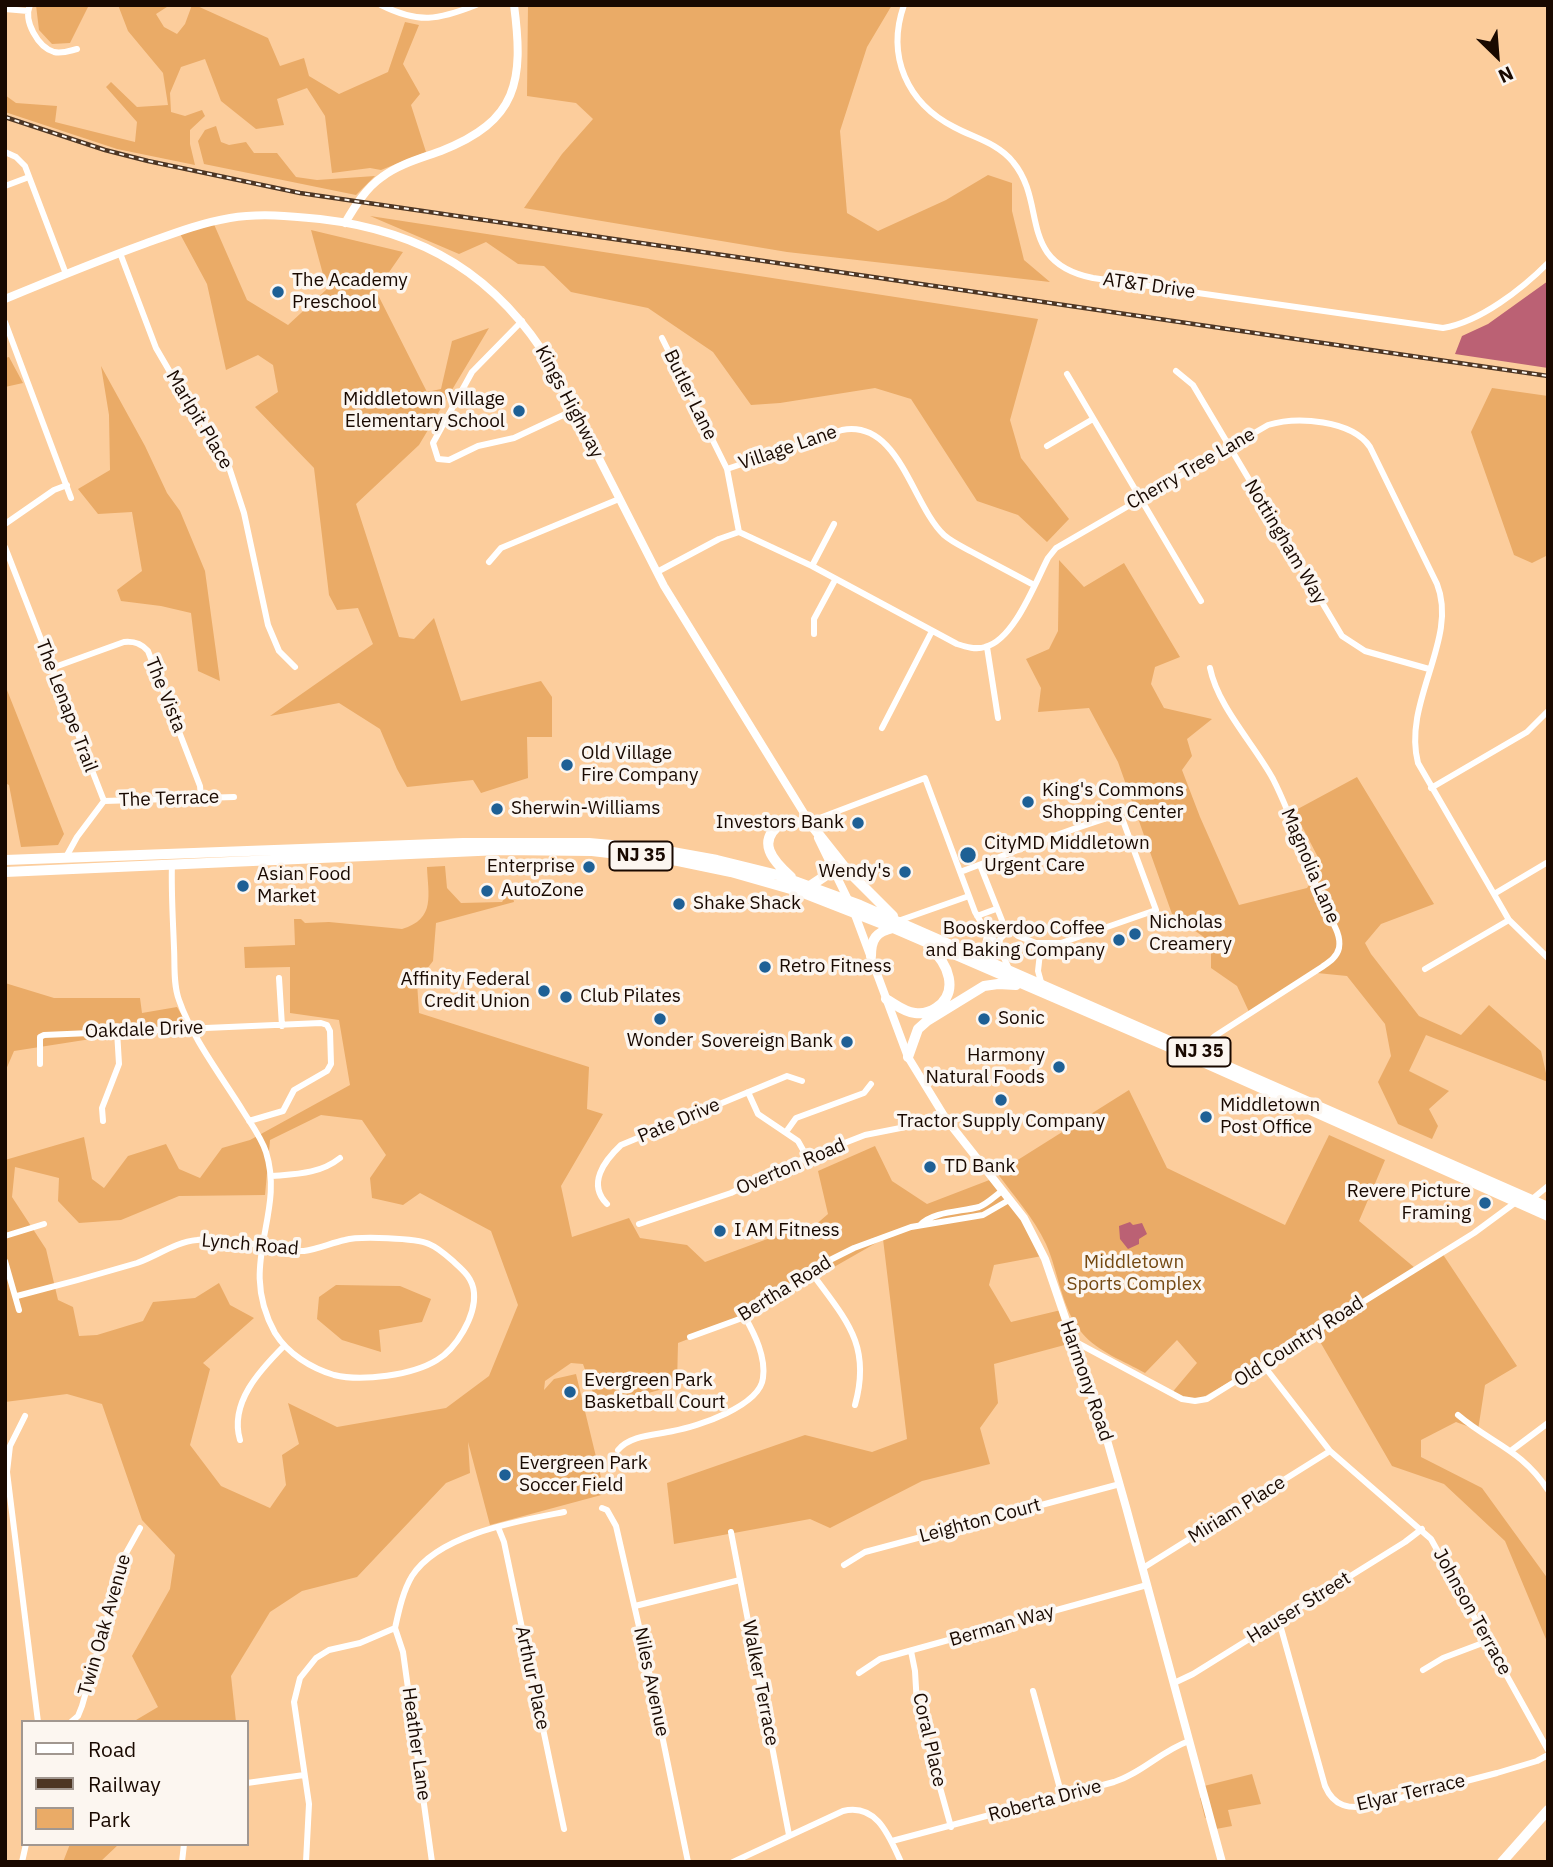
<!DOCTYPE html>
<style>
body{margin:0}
#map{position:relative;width:1553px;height:1867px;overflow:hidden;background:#fccd9c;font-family:"IBM Plex Sans",sans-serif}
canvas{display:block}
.frame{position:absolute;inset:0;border:7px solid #190900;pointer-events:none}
.legend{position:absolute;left:21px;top:1720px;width:228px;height:126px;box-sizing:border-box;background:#fcf6f0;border:2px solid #a19790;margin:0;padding:9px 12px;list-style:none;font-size:21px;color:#190900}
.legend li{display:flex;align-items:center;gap:14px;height:35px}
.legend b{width:35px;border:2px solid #a19790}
.north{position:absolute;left:1462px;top:21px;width:70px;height:70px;-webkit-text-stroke:5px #fcf6f0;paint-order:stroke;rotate:155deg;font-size:19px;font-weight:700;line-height:28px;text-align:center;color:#190900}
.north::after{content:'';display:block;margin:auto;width:24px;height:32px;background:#190900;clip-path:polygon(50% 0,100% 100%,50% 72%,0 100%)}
</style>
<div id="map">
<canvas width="1553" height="1867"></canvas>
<div class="frame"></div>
<ul class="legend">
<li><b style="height:9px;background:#fff"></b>Road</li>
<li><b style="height:9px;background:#4d3624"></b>Railway</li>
<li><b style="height:19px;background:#eaab67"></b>Park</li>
</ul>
<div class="north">N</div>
</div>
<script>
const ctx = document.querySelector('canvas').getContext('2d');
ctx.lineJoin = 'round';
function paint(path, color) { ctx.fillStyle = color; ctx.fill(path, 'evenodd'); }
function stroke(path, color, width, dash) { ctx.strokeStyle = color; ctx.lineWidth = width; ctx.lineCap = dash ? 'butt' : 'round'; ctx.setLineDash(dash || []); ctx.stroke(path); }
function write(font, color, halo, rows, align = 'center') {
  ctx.font = font + ' "IBM Plex Sans",sans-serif'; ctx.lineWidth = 7; ctx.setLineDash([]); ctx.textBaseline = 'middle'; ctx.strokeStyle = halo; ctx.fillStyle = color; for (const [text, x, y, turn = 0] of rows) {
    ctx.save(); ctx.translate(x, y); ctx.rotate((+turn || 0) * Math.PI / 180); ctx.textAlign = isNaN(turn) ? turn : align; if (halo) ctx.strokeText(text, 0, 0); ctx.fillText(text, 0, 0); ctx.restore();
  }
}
paint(new Path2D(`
 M36 5H89L70 43 52 44 39 30Z
 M118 5H170L156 14 164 27 177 34 185 24 192 5H195L268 38 280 66 304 58 309 76 339 94 388 72 405 22 419 25 403 64 420 94 411 105 426 152 381 170 370 168 332 173 325 116 307 88 277 99 284 125 256 129 221 101 205 59 181 67 170 93 171 112 185 116 202 110 205 116 190 130V144L195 165 117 149 5 112V95L16 103 57 106 55 122 135 142 137 122 106 87 111 82 137 107 168 105 163 73 128 31Z
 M528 5H892L867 47 840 131 847 213 878 231 946 200 988 175 1012 183V211L1024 260 1050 282 787 252 524 208 562 154 593 119 576 103 527 96Z
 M216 126 221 142 229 145 246 142 254 153H277L296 177 317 180 375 176 356 195 204 164 198 141 205 130Z
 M370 216 1038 319 1010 420 1021 458 1069 519 1047 542 1018 515 977 501 911 399 875 388 780 403 751 405 713 352 648 308 571 292 544 266 518 264 486 242 459 254Z
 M213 222 247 300 288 325 327 289 311 230 403 252 376 291 427 392 441 389 452 341 489 328 419 445 356 504 399 637 414 639 434 618 461 701 541 681 552 697V737H527L528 778 481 793 473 780 407 787 397 769 380 729 339 703 270 716 373 644 358 608 337 610 329 595 314 468 255 407 278 392 273 365 258 355 226 370 207 284 179 232Z
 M9 357 23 383 5 387V358Z
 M101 366 145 446 167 493 180 511 205 571 220 681 198 671 191 613 161 606 121 601 117 590 142 571 132 512 98 514 78 489 110 470 109 415Z
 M1492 388 1548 396V555L1532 563 1514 555 1471 432Z
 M1059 560 1084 587 1124 563 1180 657 1155 667 1151 684 1164 708 1212 719 1187 739 1192 756 1182 770 1200 817 1239 905 1307 888 1322 865 1294 811 1357 777 1434 904 1381 924 1365 943 1371 954 1419 1016 1461 1035 1489 1005 1541 1051 1548 1082 1426 1035 1409 1071 1449 1091 1429 1109 1438 1126 1432 1139 1398 1124 1378 1082 1391 1056 1385 1024 1347 976 1317 973 1250 1014 1237 986 1211 968V953L1205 938 1172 914 1118 762 1089 708 1038 712 1041 688 1026 659 1049 649 1058 631Z
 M5 685 64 834 58 845 21 847 9 785 5 783Z
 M445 866 447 888 461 903 502 902 511 888 514 902 436 923 433 961 417 982 419 1013 589 1067 587 1109 603 1114 561 1186 572 1237 629 1218 640 1238 687 1245 705 1262 789 1231 813 1227 828 1214 818 1171 875 1146 892 1181 927 1204 992 1179 1037 1241 1042 1256 994 1265 989 1285 1011 1322 1061 1310 1072 1343 994 1364 998 1403 980 1428 990 1464 922 1481 830 1528 810 1519 674 1544 667 1483 805 1435 872 1452 907 1439 883 1239 750 1315 678 1343 677 1385 598 1407 583 1364 571 1363 545 1381 544 1390 554 1379 576 1374 605 1494 490 1525 468 1442 470 1473 446 1483 357 1577 302 1591 270 1612 231 1676 236 1722H138L136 1720 158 1707 132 1656 170 1589 175 1555 142 1520 102 1404 67 1394 5 1402V1160L84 1137 92 1179 104 1188 128 1156 166 1144 179 1169 200 1178 222 1148 250 1140 350 1085 339 1020 290 1013V967L245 968 244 947 295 945 294 919H301L305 923 329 922 402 929C436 919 428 895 427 867ZM321 1115 362 1120 386 1155 370 1178 372 1198 403 1205 420 1193 491 1231 518 1305 489 1376 446 1408 337 1427 288 1403 299 1444 282 1455 286 1485 270 1508 221 1486 190 1445 210 1369 203 1363 254 1318 230 1305 219 1283 195 1298 153 1302 143 1321 97 1335 79 1336 73 1307 58 1300 46 1249 12 1197 15 1167 59 1178 58 1201 79 1223 121 1220 179 1196 265 1195 270 1140Z
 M5 983 54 998H140L142 1013 177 1007 187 1024 14 1051 5 1072Z
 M1129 1090 1167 1168 1285 1225 1329 1135 1385 1160 1359 1221 1415 1268 1442 1253 1517 1366 1485 1385 1478 1430 1456 1422 1421 1440V1457L1482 1488 1548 1579V1644L1505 1541 1444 1484 1392 1466 1315 1333 1193 1403 1170 1395 1197 1363 1177 1340 1145 1373C1124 1361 1098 1352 1082 1333 1061 1308 1059 1273 1046 1244 1034 1218 1014 1196 997 1173Z
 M336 1285 400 1286 431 1299 422 1322 379 1330 381 1352 342 1340 317 1319 319 1297Z
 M1252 1774 1261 1804 1228 1810 1232 1826 1216 1829 1213 1816 1205 1818 1200 1798 1207 1795 1204 1786Z
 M70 1844H119L100 1862H63Z`), '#eaab67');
paint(new Path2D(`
 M1548 281V368L1455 354 1462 336 1488 324Z
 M1130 1222 1133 1225 1142 1223 1147 1234 1139 1239V1244L1128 1249 1120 1239 1119 1226Z`), '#bb6174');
stroke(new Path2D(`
 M30 5C23 21 38 47 54 52 62 54 69 51 77 49
 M381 5C419 24 438 20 476 5
 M904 5C886 56 907 103 954 127 974 138 998 143 1013 162 1048 204 1016 262 1093 278L1443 328C1480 322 1522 289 1548 263
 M5 9 28 11
 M5 152 16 157 25 166 66 274
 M5 186 29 177
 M120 253 156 348 177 384 207 427 228 464 244 513 268 625 279 651 295 667
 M522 321 472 372 433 443 438 459 449 460 478 446 514 438 574 410
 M5 322 71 498
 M662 338 727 469 739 532
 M1176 371 1193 385 1342 636 1365 651 1429 669
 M1067 374 1201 601
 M1047 446 1093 419
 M727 469 842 430C899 419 912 505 944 535 952 542 963 547 972 552 993 563 1013 574 1034 585
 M5 524 54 490 67 485
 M5 547 104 801
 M489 562 501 548 619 499
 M812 566 834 524
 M657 572 719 539 739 532 812 566 957 644C966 647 976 650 985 647 1014 640 1035 583 1048 558L1056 548 1268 425C1297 416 1352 420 1370 447L1437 584C1459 639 1402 702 1418 763L1509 920 1548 958
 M814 634V619L835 580
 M987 647 998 718
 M52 668 124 642C134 641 141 643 148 651L200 786 201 797
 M882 728 932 631
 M1431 788 1527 732 1548 711
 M104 801 234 797
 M809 822 925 778 975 912 982 924 999 947 1009 969
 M66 857 77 837 104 801
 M960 872C1012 853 1064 830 1117 815L1122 818 1156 910 1061 943H1036L1018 936 1003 923 980 865
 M1494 894 1548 862
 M977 916 996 909
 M898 921 969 896
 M999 947 1000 939 1009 930
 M968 951 985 947 987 934
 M1425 969 1509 920
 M279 978 282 1026
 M1041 982 1038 971 1041 944
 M1198 1052 1215 1036 1322 967C1329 962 1337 957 1339 948 1342 932 1328 917 1323 903 1306 862 1293 818 1273 779 1254 744 1218 707 1210 668
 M40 1064V1037L44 1035 321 1023 327 1025 330 1031 331 1064 327 1071 294 1090 283 1111 249 1121
 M748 1092 758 1114 798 1141 807 1157
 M103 1121 102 1108 119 1064 117 1031
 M786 1132 796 1118 864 1093 871 1084
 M272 1176C296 1174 320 1174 340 1158
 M1531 1200 1548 1186
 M607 1204C587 1184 604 1161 621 1145L787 1076 802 1081
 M639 1224 731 1193 783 1167 865 1135 946 1119
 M920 1225C934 1211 960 1212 979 1207 987 1204 995 1196 1002 1191
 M5 1236 44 1224
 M5 1261 19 1310
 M811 1272C845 1319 872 1344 855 1405
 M17 1296C57 1286 97 1275 137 1263 157 1256 175 1242 197 1240 233 1235 269 1251 304 1251 318 1249 331 1243 345 1240 359 1236 417 1238 429 1244 439 1248 447 1256 455 1263 464 1271 473 1279 474 1293 476 1316 456 1349 437 1360 413 1375 362 1382 334 1375 311 1368 288 1354 275 1333 236 1263 286 1216 266 1152 261 1137 251 1124 243 1111 222 1077 192 1038 179 1000 173 984 175 965 174 948 173 920 171 891 172 863
 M690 1337 745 1317 830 1260 854 1248 911 1227 983 1215 1009 1200
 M1072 1340 1182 1399 1195 1401 1207 1399 1474 1233 1516 1202
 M1264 1366 1330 1451 1431 1539 1548 1750
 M1458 1415C1492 1444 1521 1449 1548 1490
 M25 1416 10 1446 7 1472 38 1722
 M240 1440C229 1403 260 1370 284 1346
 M618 1450C630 1435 656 1435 673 1431 697 1427 760 1406 763 1378 766 1357 755 1335 745 1317
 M1512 1450 1548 1423
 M602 1508 607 1510 616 1526 646 1657 688 1862
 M498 1527 504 1542 564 1829
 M731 1532 789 1835
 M844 1565 865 1552 1120 1484
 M1143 1568 1330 1451
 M635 1606 740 1580
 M1279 1621 1325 1786C1334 1807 1349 1809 1370 1806L1497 1773 1537 1761 1548 1755
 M395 1628 403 1652 432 1862
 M911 1651 915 1671 917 1705 951 1827
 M1423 1670 1443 1658 1488 1641
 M859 1673 880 1659 1147 1585
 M1174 1683 1193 1674 1405 1542 1422 1529
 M1033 1691 1062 1796
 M71 1722 78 1716 82 1706 125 1555 140 1528
 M247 1783 304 1775
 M892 1841 1114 1782C1142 1773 1161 1751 1189 1741
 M22 1862 26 1844
 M182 1862 184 1844
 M306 1862 309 1804 294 1702 300 1678 316 1658 329 1650 360 1643 395 1628C399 1610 403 1591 412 1576 439 1534 518 1521 564 1512
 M733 1862 843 1811C877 1803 889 1836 901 1862`), '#fff', 6);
stroke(new Path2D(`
 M345 223C355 206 366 188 382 177 399 164 422 158 441 151 518 121 524 81 514 5
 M5 299C51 280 97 261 144 244 172 234 200 223 230 218 259 213 291 216 320 219 424 231 498 276 552 366L664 586 810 823
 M818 838 854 912 908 1057 946 1119 1024 1218 1045 1259 1107 1440 1126 1507 1222 1862`), '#fff', 8);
stroke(new Path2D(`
 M1502 1862 1548 1810`), '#fff', 10);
stroke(new Path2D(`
 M5 860 463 843H589L656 849 717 860 778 875 860 905 1548 1207
 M5 872 500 850 592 851 678 861 731 872 801 892 893 928 1178 1051 1548 1216
 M791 877C773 861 755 841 782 823L809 822 847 870 893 916
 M810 886 825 876 830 861
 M871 956C871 939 876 932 893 928
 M886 999C895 1004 904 1012 915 1013 922 1014 930 1012 936 1008 960 992 948 963 930 948
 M908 1057 918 1029 927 1021 984 986 998 984 1016 985`), '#fff', 10);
const rail = new Path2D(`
 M5 117 105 150 148 161 300 193 1548 376`);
stroke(rail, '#4d3624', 4.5);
stroke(rail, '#fcf6f0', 2, [5]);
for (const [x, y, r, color] of [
 [278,292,7,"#1e6095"],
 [519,411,7,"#1e6095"],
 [567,765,7,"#1e6095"],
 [1028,802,7,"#1e6095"],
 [497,809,7,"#1e6095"],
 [858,823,7,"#1e6095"],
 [968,855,9,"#1e6095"],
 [589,867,7,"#1e6095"],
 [905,872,7,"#1e6095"],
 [243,886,7,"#1e6095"],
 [487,891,7,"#1e6095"],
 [679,904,7,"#1e6095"],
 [1135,934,7,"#1e6095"],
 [1119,940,7,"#1e6095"],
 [765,967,7,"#1e6095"],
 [544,991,7,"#1e6095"],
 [566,997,7,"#1e6095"],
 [660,1019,7,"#1e6095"],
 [984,1019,7,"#1e6095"],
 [847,1042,7,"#1e6095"],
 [1059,1067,7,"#1e6095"],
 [1001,1100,7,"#1e6095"],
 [1206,1117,7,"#1e6095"],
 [930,1167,7,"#1e6095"],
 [1485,1203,7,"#1e6095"],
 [720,1231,7,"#1e6095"],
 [570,1392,7,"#1e6095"],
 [505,1475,7,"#1e6095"]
]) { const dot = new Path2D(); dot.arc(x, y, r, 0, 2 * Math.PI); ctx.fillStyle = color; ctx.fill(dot); stroke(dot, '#fcf6f0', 2.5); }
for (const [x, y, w] of [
 [641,856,63],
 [1199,1052,63]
]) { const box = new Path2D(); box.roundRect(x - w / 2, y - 14.5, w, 29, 5); ctx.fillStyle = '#fcf6f0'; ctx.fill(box); stroke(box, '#190900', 2); }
write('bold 18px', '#190900', null, [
 ["NJ 35",641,856],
 ["NJ 35",1199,1052]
]);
write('19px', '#190900', '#fcf6f0', [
 ["The Academy",292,281],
 ["Preschool",292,303],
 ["Middletown Village",505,400,"right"],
 ["Elementary School",505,422,"right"],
 ["Old Village",581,754],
 ["Fire Company",581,776],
 ["King's Commons",1042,791],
 ["Shopping Center",1042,813],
 ["Sherwin-Williams",511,809],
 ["Investors Bank",844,823,"right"],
 ["CityMD Middletown",984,844],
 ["Urgent Care",984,866],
 ["Enterprise",575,867,"right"],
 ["Wendy's",891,872,"right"],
 ["Asian Food",257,875],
 ["Market",257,897],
 ["AutoZone",501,891],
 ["Shake Shack",693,904],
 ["Nicholas",1149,923],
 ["Creamery",1149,945],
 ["Booskerdoo Coffee",1105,929,"right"],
 ["and Baking Company",1105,951,"right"],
 ["Retro Fitness",779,967],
 ["Affinity Federal",530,980,"right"],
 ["Credit Union",530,1002,"right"],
 ["Club Pilates",580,997],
 ["Sonic",998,1019],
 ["Wonder",660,1041,"center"],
 ["Sovereign Bank",833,1042,"right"],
 ["Harmony",1045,1056,"right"],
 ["Natural Foods",1045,1078,"right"],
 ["Middletown",1220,1106],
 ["Post Office",1220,1128],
 ["Tractor Supply Company",1001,1122,"center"],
 ["TD Bank",944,1167],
 ["Revere Picture",1471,1192,"right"],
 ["Framing",1471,1214,"right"],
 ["I AM Fitness",734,1231],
 ["Evergreen Park",584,1381],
 ["Basketball Court",584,1403],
 ["Evergreen Park",519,1464],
 ["Soccer Field",519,1486]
], 'left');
write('19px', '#190900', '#fcf6f0', [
 ["AT&T Drive",1149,286,8],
 ["Butler Lane",690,395,64],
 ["Kings Highway",569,402,62],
 ["Marlpit Place",199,420,59],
 ["Village Lane",788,448,-19],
 ["Cherry Tree Lane",1191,469,-30],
 ["Nottingham Way",1285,542,59],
 ["The Vista",165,695,68],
 ["The Lenape Trail",66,706,69],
 ["The Terrace",169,799,-2],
 ["Magnolia Lane",1310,866,67],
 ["Oakdale Drive",144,1030,-2],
 ["Pate Drive",679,1121,-23],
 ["Overton Road",791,1167,-23],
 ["Lynch Road",250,1245,5],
 ["Bertha Road",785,1289,-32],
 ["Old Country Road",1299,1342,-33],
 ["Harmony Road",1086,1381,71],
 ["Miriam Place",1237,1510,-32],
 ["Leighton Court",980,1521,-15],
 ["Hauser Street",1299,1608,-32],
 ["Johnson Terrace",1472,1612,61],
 ["Twin Oak Avenue",105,1625,-74],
 ["Berman Way",1002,1626,-16],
 ["Arthur Place",532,1678,78],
 ["Niles Avenue",651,1682,78],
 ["Walker Terrace",760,1683,79],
 ["Coral Place",929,1740,77],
 ["Heather Lane",416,1744,82],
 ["Elyar Terrace",1411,1793,-13],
 ["Roberta Drive",1045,1801,-15]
]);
write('19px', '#744912', '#fcf6f0', [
 ["Middletown",1134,1263],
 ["Sports Complex",1134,1285]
]);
</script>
